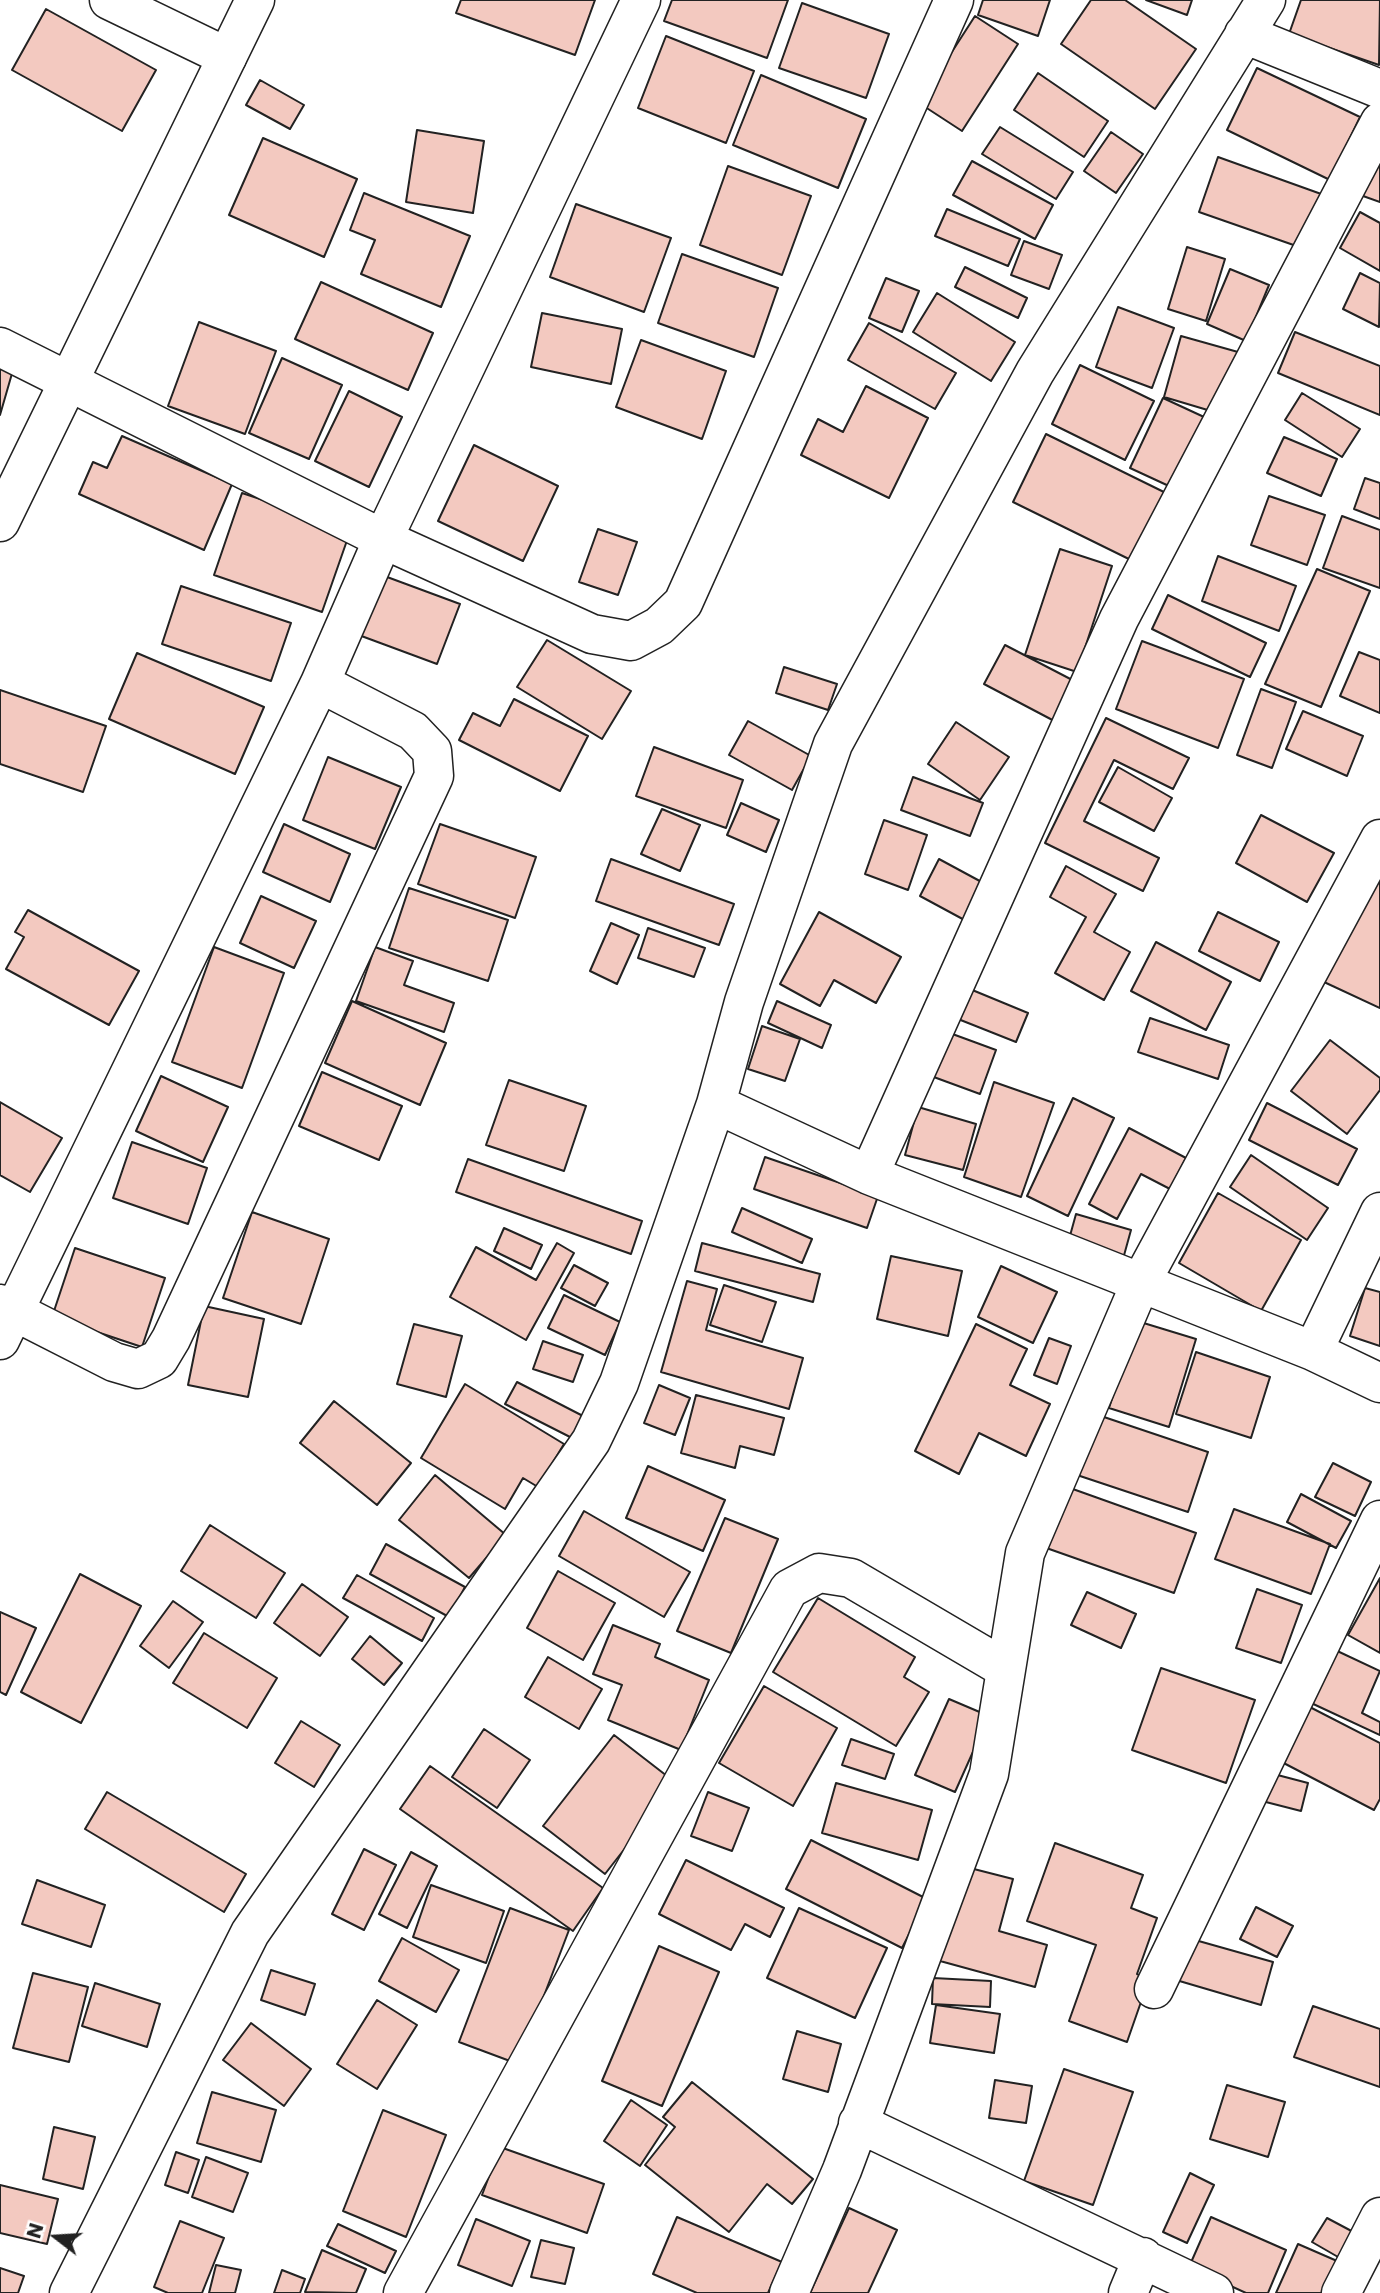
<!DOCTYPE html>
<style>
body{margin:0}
#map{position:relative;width:1380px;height:2293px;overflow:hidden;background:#fff;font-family:Poppins,sans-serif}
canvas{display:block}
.north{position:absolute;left:21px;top:2202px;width:70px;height:70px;-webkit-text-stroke:5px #fff;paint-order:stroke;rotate:287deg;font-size:19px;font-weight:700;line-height:28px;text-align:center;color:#222}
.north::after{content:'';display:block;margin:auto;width:24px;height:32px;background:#222;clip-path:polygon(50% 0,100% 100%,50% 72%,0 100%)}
</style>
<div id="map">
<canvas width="1380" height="2293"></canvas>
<div class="north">N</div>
</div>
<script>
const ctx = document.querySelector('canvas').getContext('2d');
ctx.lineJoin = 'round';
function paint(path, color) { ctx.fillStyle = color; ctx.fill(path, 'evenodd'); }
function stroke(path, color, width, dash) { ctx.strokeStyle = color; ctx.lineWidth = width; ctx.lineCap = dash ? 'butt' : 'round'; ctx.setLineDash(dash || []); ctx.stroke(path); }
const building = new Path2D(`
 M461 0H595L575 55 456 13Z
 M672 0H788L767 58 664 21Z
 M983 0H1050L1038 36 978 15Z
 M1091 0H1125L1196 49 1155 109 1061 44Z
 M1146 0H1192L1187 15Z
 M1301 0H1380L1379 65 1289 34Z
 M802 3 889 34 866 98 779 68Z
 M46 9 156 70 122 131 12 70Z
 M975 16 1018 44 962 131 919 103Z
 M666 36 754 71 726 143 638 108Z
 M1257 68 1360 117 1330 180 1227 130Z
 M1038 73 1108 121 1084 157 1014 110Z
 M761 75 866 119 838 188 733 145Z
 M260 80 304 105 290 129 246 105Z
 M1000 127 1073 172 1056 199 982 154Z
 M417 130 484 141 473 213 406 202Z
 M1111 132 1143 154 1116 193 1084 171Z
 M263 138 357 179 324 257 229 215Z
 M1380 152V202L1363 196Z
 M1218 157 1324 195 1305 249 1199 212Z
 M972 161 1053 205 1035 239 953 195Z
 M728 166 811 196 782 275 700 245Z
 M364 193 470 236 441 307 361 274 375 240 350 230Z
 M576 204 671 238 644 312 550 277Z
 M947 209 1020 239 1008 266 935 236Z
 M1360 212 1380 223V271L1340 248Z
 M1024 241 1062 255 1049 289 1011 275Z
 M1187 247 1225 259 1206 321 1168 309Z
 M682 254 778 288 754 357 658 323Z
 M965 267 1027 298 1018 318 955 287Z
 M1230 269 1269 285 1246 341 1207 324Z
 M1360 273 1380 283 1379 327 1343 309Z
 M886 278 919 291 902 332 869 318Z
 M321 282 433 333 408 390 295 339Z
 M937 293 1015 342 991 381 913 332Z
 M1118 307 1174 328 1152 388 1096 367Z
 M542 313 622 329 611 384 531 367Z
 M199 322 276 351 245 434 168 406Z
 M869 323 956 373 935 409 848 360Z
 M1295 332 1380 366V415L1278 373Z
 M1181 336 1238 352 1221 414 1164 397Z
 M641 340 726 371 702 439 616 407Z
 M282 358 342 385 309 459 249 433Z
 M1080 365 1154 401 1125 460 1052 424Z
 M0 366 13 370 0 415Z
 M866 386 928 418 889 498 801 455 818 419 843 432Z
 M349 391 402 417 369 487 315 461Z
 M1302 393 1360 429 1342 457 1285 420Z
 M1163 398 1217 423 1184 493 1130 468Z
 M1046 434 1172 496 1139 564 1013 502Z
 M122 436 232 484 204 550 79 494 93 462 107 468Z
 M1284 437 1337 459 1321 496 1267 473Z
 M474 445 558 486 523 561 438 521Z
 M1365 478 1380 483V519L1354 509Z
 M242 493 351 529 322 612 214 575Z
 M1269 496 1325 515 1307 565 1251 545Z
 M1342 516 1380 530V588L1323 568Z
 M598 529 637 542 618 595 579 582Z
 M1060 549 1112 566 1077 672 1025 655Z
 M1218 556 1296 586 1279 631 1202 601Z
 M1317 569 1370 591 1321 707 1265 684Z
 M379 574 460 604 437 664 356 634Z
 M181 586 291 623 271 681 162 644Z
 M1168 595 1266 643 1250 677 1152 629Z
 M547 640 631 691 602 739 517 687Z
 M1142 641 1244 679 1218 748 1116 709Z
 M1005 645 1080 684 1060 724 984 684Z
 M1359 652 1380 660V713L1340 696Z
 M137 653 264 707 235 774 109 719Z
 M784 667 837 684 828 710 776 693Z
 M1261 689 1296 702 1272 768 1237 755Z
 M0 690 106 726 83 792 0 764Z
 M514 699 588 736 560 791 459 740 473 713 500 726Z
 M1303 711 1363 736 1347 776 1286 749Z
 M1106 718 1189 758 1173 789 1114 760 1084 821 1159 858 1143 891 1045 843Z
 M748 721 811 756 792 790 729 755Z
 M956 722 1009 757 980 800 928 764Z
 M654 747 743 780 726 828 636 796Z
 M328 757 401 787 375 849 303 820Z
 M1118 767 1172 798 1154 831 1099 802Z
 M913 777 983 803 970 836 901 810Z
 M741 803 779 820 766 852 727 835Z
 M662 809 700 825 680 871 641 854Z
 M1261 815 1334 853 1307 902 1236 863Z
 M884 820 927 835 908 890 865 874Z
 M284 824 350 854 330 902 263 872Z
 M440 824 536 857 515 918 418 884Z
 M611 859 734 904 719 945 596 901Z
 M939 859 989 886 970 923 920 896Z
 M1380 865V1008L1324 982Z
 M1066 866 1116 894 1094 932 1130 952 1104 1000 1055 973 1086 917 1050 897Z
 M409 888 508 920 488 981 389 948Z
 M261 896 316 921 294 968 240 943Z
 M28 910 139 971 109 1025 6 969 24 937 15 932Z
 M819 912 901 957 876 1003 834 980 820 1006 780 984Z
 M1218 912 1279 942 1260 981 1199 951Z
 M611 923 639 935 617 984 590 971Z
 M648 928 705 948 694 977 638 958Z
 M1156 942 1231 982 1206 1030 1131 991Z
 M214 947 284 973 242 1088 172 1062Z
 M375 947 413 961 404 985 454 1003 444 1032 356 1001Z
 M965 987 1028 1013 1016 1042 953 1017Z
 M352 1001 446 1043 420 1105 325 1063Z
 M777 1001 831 1025 822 1048 768 1023Z
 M1150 1018 1229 1045 1218 1079 1138 1052Z
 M762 1026 800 1039 785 1081 748 1069Z
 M947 1032 996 1050 980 1094 931 1076Z
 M1330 1040 1380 1078V1090L1347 1134 1291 1091Z
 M322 1072 402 1106 379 1160 299 1126Z
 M161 1076 228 1107 203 1162 136 1131Z
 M509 1080 586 1106 564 1171 486 1145Z
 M994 1082 1054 1103 1021 1197 964 1177Z
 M1073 1098 1114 1118 1068 1216 1027 1196Z
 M0 1102 62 1138 30 1192 0 1175Z
 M1267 1103 1357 1149 1338 1185 1249 1140Z
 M918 1107 976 1124 963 1170 905 1155Z
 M1129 1128 1186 1158 1170 1189 1141 1174 1117 1219 1089 1204Z
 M132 1142 207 1168 188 1224 113 1198Z
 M1251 1155 1328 1208 1307 1240 1230 1187Z
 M765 1157 878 1196 867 1228 754 1189Z
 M468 1159 642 1221 631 1254 456 1192Z
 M1218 1193 1301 1240 1261 1311 1179 1263Z
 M742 1208 812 1239 802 1263 732 1232Z
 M252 1212 329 1239 301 1324 223 1298Z
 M1076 1214 1131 1230 1123 1259 1068 1243Z
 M504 1228 542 1245 531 1269 494 1251Z
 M557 1243 574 1253 526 1340 450 1297 476 1247 536 1280Z
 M702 1243 820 1274 813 1302 695 1271Z
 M75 1248 165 1278 142 1347 52 1317Z
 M891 1256 962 1271 948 1336 877 1319Z
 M574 1265 608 1283 595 1306 561 1288Z
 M1001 1266 1057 1292 1033 1343 978 1317Z
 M687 1281 717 1289 706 1330 803 1358 789 1409 661 1372Z
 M724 1285 776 1302 762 1342 710 1325Z
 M1365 1288 1380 1292V1346L1350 1336Z
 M564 1295 620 1322 605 1355 548 1328Z
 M204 1306 264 1319 248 1397 188 1385Z
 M1137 1321 1196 1339 1169 1427 1109 1408Z
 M414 1324 462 1336 446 1397 397 1384Z
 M976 1324 1027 1349 1010 1385 1050 1404 1026 1456 979 1433 959 1474 915 1451Z
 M1049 1338 1071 1346 1057 1384 1034 1375Z
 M543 1341 583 1355 573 1382 533 1369Z
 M1196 1352 1270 1377 1251 1438 1176 1414Z
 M517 1382 583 1416 572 1438 505 1404Z
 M465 1384 564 1444 538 1487 523 1478 505 1509 421 1458Z
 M659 1385 690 1398 675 1435 644 1423Z
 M696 1395 784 1418 774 1455 740 1446 735 1468 681 1453Z
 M334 1401 411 1463 377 1505 300 1443Z
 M1095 1414 1208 1452 1188 1512 1074 1474Z
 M1333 1463 1371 1482 1355 1516 1315 1497Z
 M648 1466 725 1500 703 1551 626 1518Z
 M435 1475 506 1535 469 1578 399 1520Z
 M1056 1483 1196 1533 1174 1593 1035 1544Z
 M1301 1494 1351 1521 1336 1548 1287 1522Z
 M1234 1509 1330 1544 1311 1594 1215 1559Z
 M584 1511 690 1572 664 1617 559 1556Z
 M725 1518 778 1539 731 1653 677 1631Z
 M210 1525 285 1573 256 1618 181 1571Z
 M386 1544 465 1587 449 1617 370 1574Z
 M558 1571 615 1603 583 1660 527 1628Z
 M80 1574 141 1606 81 1723 21 1692Z
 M357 1575 434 1618 422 1641 343 1598Z
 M1380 1578V1653L1348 1635Z
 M302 1584 348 1617 320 1656 274 1623Z
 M1257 1589 1302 1605 1281 1663 1236 1648Z
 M1087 1592 1136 1614 1121 1648 1071 1625Z
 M818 1598 915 1657 904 1677 929 1692 896 1746 773 1672Z
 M173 1601 203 1622 169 1668 140 1646Z
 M0 1612 36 1628 6 1695 0 1692Z
 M613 1625 660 1644 655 1657 709 1680 681 1750 608 1720 622 1685 593 1674Z
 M204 1633 277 1678 247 1728 173 1683Z
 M370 1636 402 1663 384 1685 352 1659Z
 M1333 1649 1380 1671 1362 1713 1380 1722V1735L1309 1702Z
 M548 1657 602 1689 579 1729 525 1697Z
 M1161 1668 1255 1700 1226 1783 1132 1750Z
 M764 1686 837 1728 793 1806 719 1763Z
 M949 1699 989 1716 955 1792 915 1775Z
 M1302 1703 1380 1743V1799L1374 1810 1274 1758Z
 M301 1721 340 1745 314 1787 275 1763Z
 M484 1729 530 1760 497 1808 452 1777Z
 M614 1735 676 1783 605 1874 543 1826Z
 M851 1739 894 1754 885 1779 842 1765Z
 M430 1766 603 1888 573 1931 400 1809Z
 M1266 1772 1308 1783 1301 1811 1258 1800Z
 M836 1783 932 1810 918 1860 822 1833Z
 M107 1792 246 1874 224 1912 85 1829Z
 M708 1792 749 1808 732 1851 691 1836Z
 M811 1840 927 1899 902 1948 786 1889Z
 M1055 1843 1143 1875 1131 1908 1157 1918 1137 1974 1149 1979 1127 2042 1069 2021 1096 1945 1027 1921Z
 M364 1849 396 1865 364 1930 332 1914Z
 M411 1852 437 1866 407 1928 379 1914Z
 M686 1860 784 1908 770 1937 745 1924 731 1950 659 1914Z
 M966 1867 1013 1879 999 1931 1047 1945 1035 1987 940 1961Z
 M37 1880 105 1905 91 1947 22 1924Z
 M431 1885 504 1911 486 1963 413 1937Z
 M1256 1907 1293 1926 1277 1957 1240 1939Z
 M510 1908 569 1930 518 2064 459 2042Z
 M799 1908 887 1948 855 2018 767 1978Z
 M402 1938 459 1970 436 2012 379 1981Z
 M1188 1938 1273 1962 1261 2005 1176 1980Z
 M659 1946 719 1972 662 2106 602 2081Z
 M271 1970 315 1984 305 2015 261 2000Z
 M33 1973 88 1987 69 2062 13 2048Z
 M933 1978 991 1981 990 2007 932 2004Z
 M95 1983 160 2004 147 2047 82 2026Z
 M377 2000 417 2025 377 2089 337 2064Z
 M936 2005 1000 2014 994 2053 930 2043Z
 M1313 2006 1380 2029V2087L1294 2057Z
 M251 2023 311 2069 284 2106 223 2060Z
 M797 2031 841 2044 828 2092 783 2079Z
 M1064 2069 1133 2092 1093 2205 1024 2181Z
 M995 2080 1032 2086 1026 2123 989 2118Z
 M692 2082 813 2179 792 2204 767 2184 729 2232 645 2165 675 2127 663 2117Z
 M1227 2085 1285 2102 1268 2157 1210 2139Z
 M212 2092 276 2110 261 2162 197 2143Z
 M631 2100 667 2125 640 2166 604 2141Z
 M383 2110 446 2135 406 2237 343 2211Z
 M54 2127 95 2137 83 2189 43 2179Z
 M500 2147 604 2184 587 2233 482 2195Z
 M176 2152 199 2160 188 2193 165 2185Z
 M206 2157 248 2173 233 2212 192 2197Z
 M1190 2173 1214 2185 1187 2243 1163 2232Z
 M0 2185 58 2199 47 2244 0 2233Z
 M849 2208 897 2230 868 2293H810Z
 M677 2217 782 2262 768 2293H697L653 2274Z
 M1211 2217 1286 2250 1268 2293H1246L1189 2267Z
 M1327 2218 1359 2235 1345 2261 1312 2242Z
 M476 2219 530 2241 512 2286 458 2265Z
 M180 2221 224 2238 202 2293H168L154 2287Z
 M338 2224 396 2251 385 2273 327 2246Z
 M541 2240 574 2248 565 2284 531 2277Z
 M1298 2244 1344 2264 1331 2293H1276Z
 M322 2250 366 2269 356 2293 305 2292Z
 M216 2265 241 2270 235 2293H209Z
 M0 2268 24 2276 18 2293H0Z
 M282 2270 305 2279 300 2293H274Z`);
paint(building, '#f3c9c0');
stroke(building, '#222', 2);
const street = new Path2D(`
 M109 0 227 57
 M1244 34 1380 89
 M0 347 383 539 592 634 631 641 659 626 683 603 954 0
 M716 1104 869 1175 1313 1351 1380 1383
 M869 1175 1119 619 1380 122
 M0 1304 114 1362 138 1369 159 1359 171 1339 434 776 432 751 413 731 320 683
 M0 1340 320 683 383 539 641 0
 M1313 1351 1380 1212
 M1154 1989 1380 1520
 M858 2123 1214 2293
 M69 2293 250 1933 591 1441 619 1383 716 1104 744 1002 833 744 1035 372 1266 0
 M403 2293 789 1589 819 1573 851 1578 1006 1669
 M789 2293 842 2170 989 1774 1025 1553 1141 1282 1380 839
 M1128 2293 1143 2257
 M1341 2293 1380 2217`);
const secondary = new Path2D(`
 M0 522 255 0`);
stroke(street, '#222', 41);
stroke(secondary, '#222', 41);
stroke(street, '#fff', 38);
stroke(secondary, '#fff', 38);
</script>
